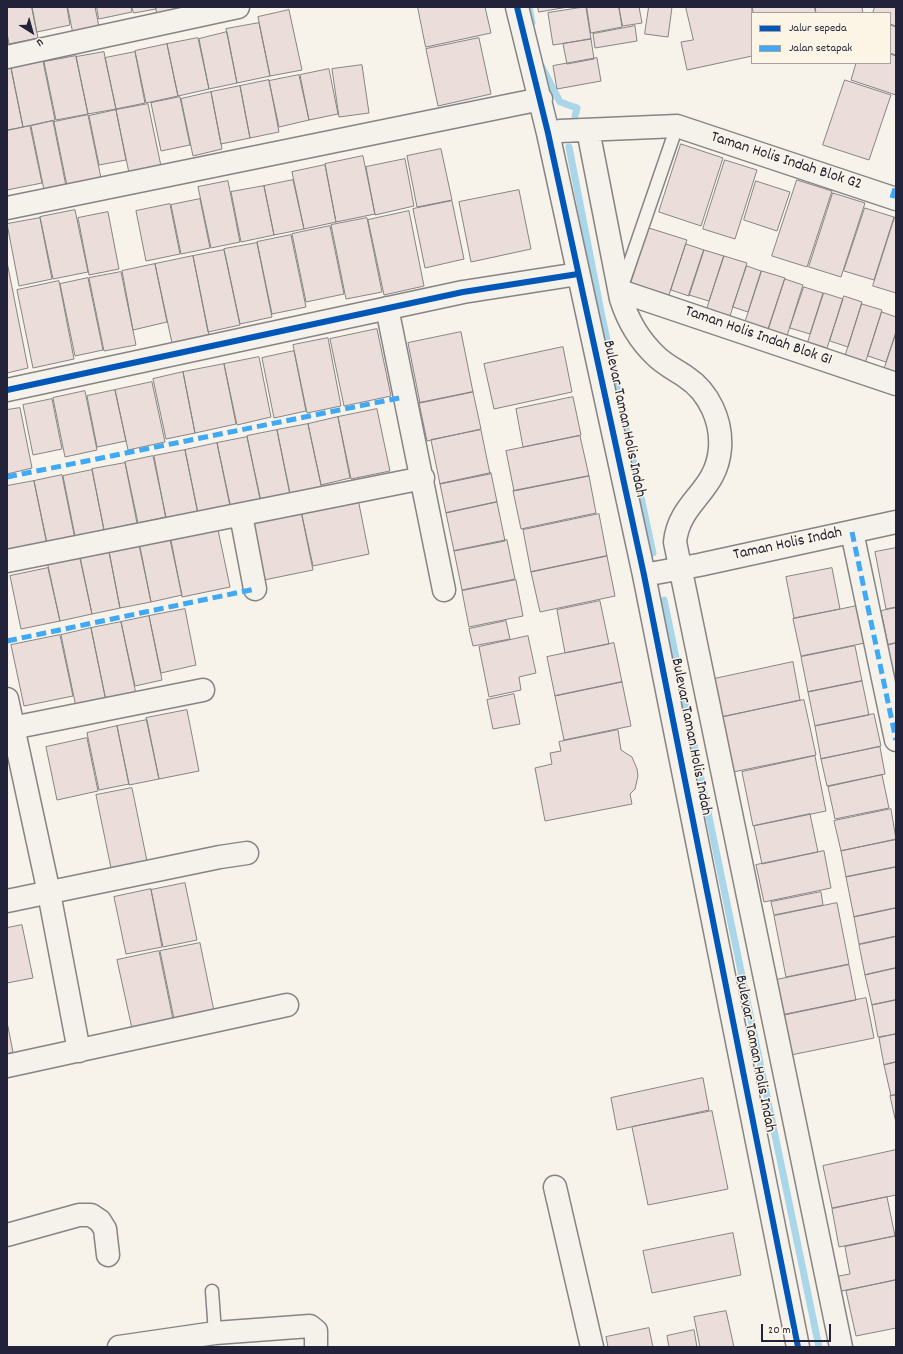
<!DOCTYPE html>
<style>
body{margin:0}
#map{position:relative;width:903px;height:1354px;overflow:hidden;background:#f7f3ea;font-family:Dekko,sans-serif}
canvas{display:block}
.frame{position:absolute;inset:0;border:8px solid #22223b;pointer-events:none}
.legend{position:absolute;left:751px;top:12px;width:140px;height:52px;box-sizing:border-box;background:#fcf5e5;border:1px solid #a5a1a1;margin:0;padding:5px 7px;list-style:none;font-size:12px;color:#22223b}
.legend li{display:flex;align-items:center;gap:8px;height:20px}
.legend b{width:20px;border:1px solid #a5a1a1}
.north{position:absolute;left:12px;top:12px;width:40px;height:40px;-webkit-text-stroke:3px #fcf5e5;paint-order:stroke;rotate:143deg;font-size:11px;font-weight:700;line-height:16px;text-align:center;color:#22223b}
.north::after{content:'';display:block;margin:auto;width:14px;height:18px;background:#22223b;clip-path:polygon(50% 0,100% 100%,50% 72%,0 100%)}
.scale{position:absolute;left:761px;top:1324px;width:70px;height:18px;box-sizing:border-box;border:2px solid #22223b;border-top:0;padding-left:5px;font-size:12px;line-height:14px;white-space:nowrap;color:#22223b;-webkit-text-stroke:3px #fcf5e5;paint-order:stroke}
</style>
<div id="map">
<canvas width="903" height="1354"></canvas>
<div class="frame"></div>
<ul class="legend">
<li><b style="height:5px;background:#0057b8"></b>Jalur sepeda</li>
<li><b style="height:5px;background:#3fa9f5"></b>Jalan setapak</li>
</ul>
<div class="north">U</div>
<div class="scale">20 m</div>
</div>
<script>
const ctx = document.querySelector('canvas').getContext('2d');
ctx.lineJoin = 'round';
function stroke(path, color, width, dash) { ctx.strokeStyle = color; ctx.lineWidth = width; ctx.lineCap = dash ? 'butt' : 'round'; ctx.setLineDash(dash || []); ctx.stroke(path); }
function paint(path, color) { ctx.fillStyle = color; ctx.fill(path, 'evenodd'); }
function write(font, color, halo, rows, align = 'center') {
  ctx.font = font + ' Dekko,sans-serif'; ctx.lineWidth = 3; ctx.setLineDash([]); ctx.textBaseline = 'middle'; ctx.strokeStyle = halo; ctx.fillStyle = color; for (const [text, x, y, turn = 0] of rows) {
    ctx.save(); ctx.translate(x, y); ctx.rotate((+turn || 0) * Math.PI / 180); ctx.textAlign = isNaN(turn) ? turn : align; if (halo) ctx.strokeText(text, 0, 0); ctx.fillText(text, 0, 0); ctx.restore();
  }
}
stroke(new Path2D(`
 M529 7 532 23
 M542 67 560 102 577 108 575 116
 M569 147 601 312 653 553
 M664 600 819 1347`), '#aad6ea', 7);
const building = new Path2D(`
 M7 7H32L38 38 9 44 7 33Z
 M32 7H67L70 25 37 32Z
 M68 7H95L99 27 73 32Z
 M97 7H131L132 12 99 19Z
 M132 7H156V9L134 13Z
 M156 7H188L157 13Z
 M418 7H485L491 33 426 47Z
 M538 7H568L539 12Z
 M586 7 591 39 553 45 548 13Z
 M587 7H619L622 27 591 33Z
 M619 7H639L642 23 623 26Z
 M649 7H672L668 37 645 34Z
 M686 7H752V56L687 70 681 42 693 40Z
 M752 7H815L816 13H754Z
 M815 7H862L863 13H816Z
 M875 7H896V26L890 24V13H873Z
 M289 10 302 70 270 76 258 17Z
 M259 23 270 76 237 83 226 29Z
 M890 25 896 27V55L890 53Z
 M635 26 637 41 595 48 593 34Z
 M227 32 237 83 209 89 199 39Z
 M198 38 209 89 178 96 167 44Z
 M479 38 491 94 438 106 426 49Z
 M591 39 594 59 567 64 563 44Z
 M167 44 178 96 146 103 135 51Z
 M104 52 116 109 88 114 76 57Z
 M135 52 145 103 116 109 105 58Z
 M890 54 896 56V95L851 80 856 63H890Z
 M76 56 88 114 56 120 44 62Z
 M597 58 601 81 557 89 553 66Z
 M43 61 55 120 23 127 11 68Z
 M362 65 369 113 339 117 332 69Z
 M11 68 23 127 7 130V69Z
 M329 69 338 114 309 120 300 75Z
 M299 75 309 120 279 127 269 81Z
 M269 80 279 132 250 138 240 86Z
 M845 80 891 95 869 160 823 145Z
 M240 86 250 138 221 144 211 92Z
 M211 92 222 149 193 156 181 99Z
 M180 97 190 145 161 151 151 103Z
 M148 104 161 166 129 173 116 110Z
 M116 110 126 160 99 165 89 116Z
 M88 115 101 178 67 186 54 122Z
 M53 121 66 186 44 190 31 126Z
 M30 126 42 183 7 190V131Z
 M681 144 723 158 701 226 659 212Z
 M441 149 452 200 417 207 407 156Z
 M363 156 375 214 336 222 325 164Z
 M405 159 414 206 375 215 366 167Z
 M725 160 757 170 735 239 703 229Z
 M325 165 336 222 304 229 292 172Z
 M293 180 304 229 274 235 264 186Z
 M797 180 832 191 807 267 772 256Z
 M228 181 240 242 211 248 198 187Z
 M756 181 790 192 777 231 744 220Z
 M264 186 274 235 241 242 231 192Z
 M519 190 531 249 471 262 459 202Z
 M833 193 865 203 841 277 809 267Z
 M200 199 210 248 181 254 171 205Z
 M452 201 464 259 425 268 413 209Z
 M170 204 180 254 146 261 136 211Z
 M865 208 894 217 874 280 844 271Z
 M75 210 88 272 53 279 40 217Z
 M409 211 424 286 384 295 368 220Z
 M108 212 119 269 89 275 78 218Z
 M895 217H896V293L873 286Z
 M40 218 52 279 19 286 7 224Z
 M367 218 382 292 346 299 331 225Z
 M330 226 344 294 306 302 292 234Z
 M649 228 687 240 669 295 631 283Z
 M291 235 306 307 272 314 257 242Z
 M257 243 272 317 240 324 224 249Z
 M686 244 704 250 689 296 671 290Z
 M224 250 240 325 208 332 193 256Z
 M704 250 724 256 709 301 689 295Z
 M193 256 209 335 172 343 155 264Z
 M724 256 747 263 730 316 707 309Z
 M7 262 28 368 7 373Z
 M155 264 167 322 133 330 122 271Z
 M747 266 761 271 748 312 733 307Z
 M762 271 785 278 768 330 745 323Z
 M121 272 136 345 104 351 89 278Z
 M88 278 103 350 75 356 60 284Z
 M785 279 803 285 787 336 768 330Z
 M59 281 74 359 33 368 17 290Z
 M804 287 823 293 810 334 790 328Z
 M824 293 843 299 827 348 808 342Z
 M844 296 862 302 848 347 830 341Z
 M862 304 882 310 864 367 844 360Z
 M882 312 896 317V332L886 362 868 356Z
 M377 329 391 396 344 406 330 339Z
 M461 332 473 392 420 403 408 343Z
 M896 333V378L883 373Z
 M328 338 341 406 307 413 293 345Z
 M563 347 572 392 494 409 484 364Z
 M294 351 306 411 274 418 262 358Z
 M259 357 271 417 237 425 224 364Z
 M224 364 236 424 195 433 183 372Z
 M183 372 195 433 166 439 153 379Z
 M152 382 165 442 128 450 115 390Z
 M115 390 126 441 97 447 87 396Z
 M85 391 97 450 65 457 53 398Z
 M473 392 481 429 427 441 419 403Z
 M573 397 581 435 523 447 516 409Z
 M52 399 62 449 33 455 23 405Z
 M20 408 32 468 7 474V410Z
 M377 409 390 471 351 479 338 417Z
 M338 417 350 478 321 485 308 424Z
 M308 424 323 494 291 500 277 430Z
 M277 430 291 498 261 504 247 436Z
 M481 430 490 474 440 484 431 440Z
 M580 436 589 476 514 491 506 451Z
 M247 437 262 506 232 513 217 443Z
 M217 443 231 511 199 518 185 450Z
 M185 450 199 519 167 525 154 456Z
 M153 456 166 517 138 523 125 462Z
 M125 463 137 523 104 530 92 469Z
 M92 470 104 530 75 536 63 476Z
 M491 473 497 502 446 513 440 484Z
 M62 475 75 539 47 545 34 481Z
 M589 476 596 513 521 529 513 491Z
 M34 481 47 543 7 551V486Z
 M358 499 369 554 313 566 301 511Z
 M497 502 505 541 454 551 446 513Z
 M301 511 313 570 259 581 247 522Z
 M599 514 607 556 531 572 523 530Z
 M217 525 230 587 182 597 170 535Z
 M169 535 182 595 151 602 139 542Z
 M138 540 151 602 120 608 108 547Z
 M507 540 515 579 462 590 454 551Z
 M108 546 120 608 92 614 79 552Z
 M896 548V607L886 609 875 552Z
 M79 554 92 614 60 621 47 561Z
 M607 556 615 596 540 612 531 572Z
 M48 568 60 621 21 629 10 576Z
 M832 568 840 609 794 618 786 577Z
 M516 580 523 616 469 627 462 591Z
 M600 601 609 644 565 653 557 610Z
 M857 606 865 643 801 656 793 619Z
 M896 608V643L888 645 881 611Z
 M185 609 196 665 161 673 149 616Z
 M149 616 162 680 135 686 121 622Z
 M506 621 510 639 473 646 469 629Z
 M121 622 136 694 106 701 91 628Z
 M91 628 106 701 76 707 61 635Z
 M60 635 73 696 24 706 11 645Z
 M528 636 536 673 519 677 521 690 489 697 479 647Z
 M614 643 622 682 555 696 547 657Z
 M896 643V682L889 683 882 646Z
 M855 646 862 681 808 692 801 657Z
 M793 662 800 700 722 717 714 679Z
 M862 681 869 715 815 726 808 692Z
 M622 682 631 726 564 740 555 696Z
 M514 694 520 724 493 729 487 700Z
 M804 700 816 755 733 772 722 717Z
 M187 710 199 771 159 779 146 718Z
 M874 714 881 746 821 759 815 726Z
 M147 720 159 779 129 785 117 726Z
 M117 726 129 784 99 790 87 733Z
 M618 730 621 750 632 757 637 769 638 776 635 789 630 794 632 804 545 821 535 768 552 764 550 753 561 751 559 742Z
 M87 738 98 791 57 800 46 747Z
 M880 747 885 774 827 786 821 759Z
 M815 756 826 811 753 826 742 772Z
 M882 775 889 808 835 819 828 787Z
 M132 788 147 861 111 868 96 795Z
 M891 809 896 839 841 851 834 821Z
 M810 814 818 852 762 864 754 826Z
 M896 840V867L846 877 841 851Z
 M824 851 831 888 764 902 756 865Z
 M896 867V908L854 917 846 877Z
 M185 883 197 940 163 947 151 890Z
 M151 889 162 947 126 954 114 897Z
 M821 892 823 905 774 915 771 902Z
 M837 903 849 964 786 977 774 916Z
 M896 908V936L859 944 854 917Z
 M22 925 33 978 7 983V928Z
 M896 937V968L865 975 859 945Z
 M200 943 214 1011 174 1019 160 951Z
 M159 951 174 1024 133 1033 117 960Z
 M849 965 856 1000 784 1015 776 980Z
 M896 968V1000L872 1005 865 975Z
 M866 998 874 1038 791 1055 783 1015Z
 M896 1000V1034L878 1037 872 1005Z
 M7 1022 13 1052 7 1054Z
 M896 1034V1062L884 1065 879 1038Z
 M896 1062V1094L891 1096 884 1065Z
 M703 1078 709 1110 617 1130 611 1098Z
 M896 1095V1123L890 1096Z
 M712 1111 728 1189 648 1205 632 1127Z
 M896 1150V1195L832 1208 823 1166Z
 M887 1197 895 1236 839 1247 832 1209Z
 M733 1233 741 1275 652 1293 643 1251Z
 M896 1236V1280L836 1292 833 1277 850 1274 845 1247Z
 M896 1280V1328L856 1336 846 1291Z
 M726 1311 734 1347H700L694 1317Z
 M649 1328 653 1347H608L606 1337Z
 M694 1330 697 1347H669L667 1336Z`);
paint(building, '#ebddd9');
stroke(building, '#868485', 1);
const service = new Path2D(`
 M622 286 677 126
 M212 1291 215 1333`);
const minor = new Path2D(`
 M517 7 548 133 644 575 798 1347
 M7 57 238 7
 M588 130 621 299C628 321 639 340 656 356 665 365 676 370 686 377 709 392 722 421 720 448 717 492 679 501 675 542L841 1347
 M548 133 560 131 677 126 896 199
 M7 208 541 99
 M620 291 896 384
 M387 308 444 590
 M7 390 463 292 578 274
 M241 515 255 589
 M852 532 896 740
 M7 561 423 478
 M644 575 699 565 896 522
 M7 699 49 893 79 1051
 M7 729 203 690
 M7 901 220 857 247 853
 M7 1066 287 1005
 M555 1187 592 1347
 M7 1235 79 1215H91L100 1221 105 1229 108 1255
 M119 1347 215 1333 310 1326 316 1331V1347`);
stroke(service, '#868485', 15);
stroke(minor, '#868485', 25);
stroke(service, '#f5f2ec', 12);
stroke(minor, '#f5f2ec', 22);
stroke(new Path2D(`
 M892 198 896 185
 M7 477 404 397
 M852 532 896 740
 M7 641 255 589`), '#3fa9f5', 5, [10, 5]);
stroke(new Path2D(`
 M517 7 548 133 644 575 798 1347
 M7 390 463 292 578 274`), '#0057b8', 6);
write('16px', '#22223b', '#fcf5e5', [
 ["Taman Holis Indah Blok G2",786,162,18],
 ["Taman Holis Indah Blok G1",758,337,19],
 ["Bulevar Taman Holis Indah",623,419,78],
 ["Taman Holis Indah",788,545,-12],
 ["Bulevar Taman Holis Indah",690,737,79],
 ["Bulevar Taman Holis Indah",754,1054,79]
]);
</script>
